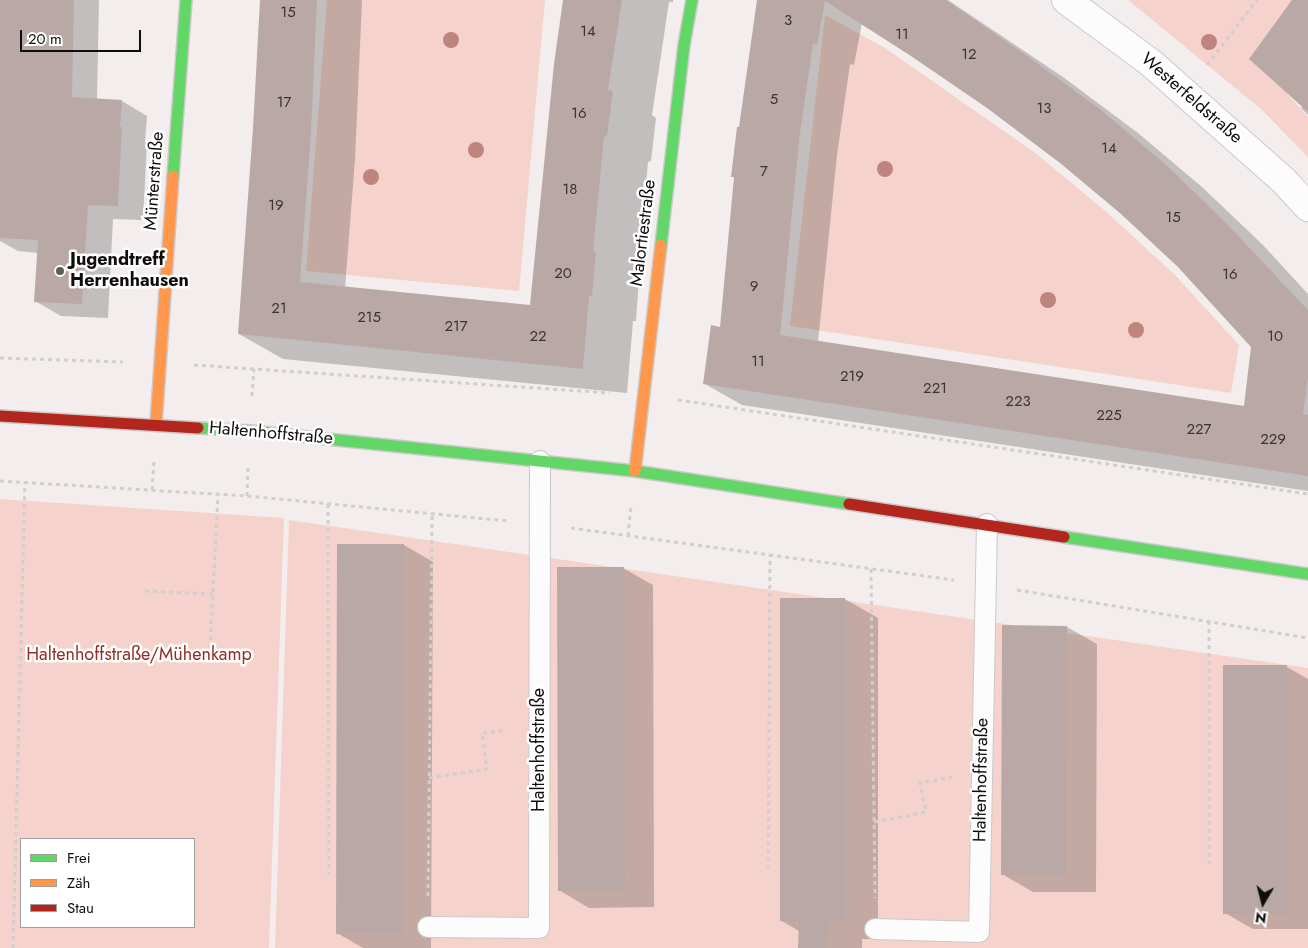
<!DOCTYPE html>
<meta charset="utf-8">
<style>
body{margin:0}
#map{position:relative;width:1308px;height:948px;overflow:hidden;background:#f3eeed;font-family:Jost,sans-serif}
canvas{display:block}
.legend{position:absolute;left:20px;top:838px;width:175px;height:90px;box-sizing:border-box;background:#fff;border:1px solid #9f9e9e;margin:0;padding:6px 9px;list-style:none;font-size:15px;color:#100d0d}
.legend li{display:flex;align-items:center;gap:10px;height:25px}
.legend b{width:25px;border:1px solid #9f9e9e}
.north{position:absolute;left:1238px;top:878px;width:50px;height:50px;-webkit-text-stroke:4px #fff;paint-order:stroke;rotate:188deg;font-size:14px;font-weight:700;line-height:20px;text-align:center;color:#100d0d}
.north::after{content:'';display:block;margin:auto;width:18px;height:22px;background:#100d0d;clip-path:polygon(50% 0,100% 100%,50% 72%,0 100%)}
.scale{position:absolute;left:20px;top:30px;width:121px;height:22px;box-sizing:border-box;border:2px solid #100d0d;border-top:0;padding-left:6px;font-size:15px;line-height:18px;white-space:nowrap;color:#100d0d;-webkit-text-stroke:4px #fff;paint-order:stroke}
</style>
<div id="map">
<canvas width="1308" height="948"></canvas>
<ul class="legend">
<li><b style="height:6px;background:#63d668"></b>Frei</li>
<li><b style="height:6px;background:#ff974d"></b>Zäh</li>
<li><b style="height:6px;background:#b3261e"></b>Stau</li>
</ul>
<div class="north">N</div>
<div class="scale">20 m</div>
</div>
<script>
const ctx = document.querySelector('canvas').getContext('2d');
ctx.lineJoin = 'round';
function paint(path, color) { ctx.fillStyle = color; ctx.fill(path, 'evenodd'); }
function stroke(path, color, width, dash) { ctx.strokeStyle = color; ctx.lineWidth = width; ctx.lineCap = dash ? 'butt' : 'round'; ctx.setLineDash(dash || []); ctx.stroke(path); }
function write(font, color, halo, rows, align = 'center') {
  ctx.font = font + ' Jost,sans-serif'; ctx.lineWidth = 5; ctx.setLineDash([]); ctx.textBaseline = 'middle'; ctx.strokeStyle = halo; ctx.fillStyle = color; for (const [text, x, y, turn = 0] of rows) {
    ctx.save(); ctx.translate(x, y); ctx.rotate((+turn || 0) * Math.PI / 180); ctx.textAlign = isNaN(turn) ? turn : align; if (halo) ctx.strokeText(text, 0, 0); ctx.fillText(text, 0, 0); ctx.restore();
  }
}
paint(new Path2D(`
 M327 0H545L519 291 306 271Z
 M1128 0H1296L1284 90 1308 117V157L1262 110Z
 M825 15 885 48 1034 152 1103 209 1174 274 1239 345 1231 393 790 326Z
 M0 499 284 518 269 948H0ZM194 839V927H21V839Z
 M289 520 1308 668V948H275Z`), '#f5d2cb');
paint(new Path2D(`
 M0 0H99L97 100 122 101 147 116 145 142 147 143 143 220 113 219 108 318 61 316 35 301 38 253 18 251 0 241Z
 M261 0H362L355 159 345 288 531 306 565 0H673V2H669L652 115 656 118 651 161 648 162 637 277 639 278 636 321H633L627 393 283 359 239 334 255 128Z
 M759 0H948L1063 77 1138 133 1202 187 1263 245 1308 294V491L742 405 705 384 721 328 736 178 732 176ZM862 23 988 107 1061 162 1122 213 1179 267 1252 347 1245 407 818 342 837 155 850 64 854 65Z
 M1294 0H1308V115L1301 108 1303 106Z
 M338 545H404L433 562 431 948H363L337 933Z
 M623 568 653 585 654 907 589 908 559 890Z
 M845 599 878 618V939H862V948H799V931L782 921Z
 M1003 626 1067 627 1097 644 1096 892H1033L1002 874Z
 M1224 666 1287 667 1308 679V929H1253L1225 913Z`), '#0003');
paint(new Path2D(`
 M0 0H74L72 97 122 100 120 127H122L118 206 88 205 82 304 34 302 38 240 0 238Z
 M260 0H317L311 133 300 282 530 305 554 64 563 0H622L608 90 613 91 607 136 604 137 593 251 596 252 592 296H589L583 369 238 334 253 128Z
 M757 0H946L1026 55 1101 110 1165 164 1225 222 1308 310V378L1303 414 1308 415V476L703 384 711 325 720 327 734 177H731L737 127H739ZM825 1 911 56 987 108 1060 163 1121 214 1178 267 1251 347 1244 406 780 335 800 133 813 44 817 45Z
 M1292 0H1308V112L1249 59Z
 M337 544H404L403 934H336Z
 M557 567H624L625 891H558Z
 M780 598H845V921H829L828 948H798L799 921H780Z
 M1002 625 1067 626 1066 875H1001Z
 M1223 665H1287L1288 914H1223Z`), '#b9a8a6');
const lane = new Path2D(`
 M428 927 539 928 540 461
 M875 929 979 932 987 524`);
const street = new Path2D(`
 M1066 0 1151 63 1284 181 1308 207`);
const fast = new Path2D(`
 M173 176 186 0
 M661 245 684 45 692 0
 M198 428 250 431 635 471 849 504
 M1064 537 1308 574`);
const slow = new Path2D(`
 M156 424 173 176
 M635 471 661 245`);
const jam = new Path2D(`
 M0 416 198 428
 M849 504 1064 537`);
stroke(lane, '#cdc9c9', 22);
stroke(street, '#cdc9c9', 30);
stroke(fast, '#cdc9c9', 14);
stroke(slow, '#cdc9c9', 14);
stroke(jam, '#cdc9c9', 14);
stroke(new Path2D(`
 M1207 65 1257 0
 M0 358 123 362
 M194 365 610 393
 M252 396 254 369
 M678 400 1308 494
 M0 481 247 496 508 521
 M152 490 154 460
 M247 496 248 467
 M328 504 329 875
 M571 528 954 580
 M628 536 631 506
 M871 569 875 898
 M1017 590 1308 638
 M145 591 213 594
 M1209 621V864
 M210 648 218 495
 M429 778 487 769 482 733 507 730
 M874 822 926 812 920 783 952 777
 M768 869 770 555
 M428 896 432 514
 M13 948 25 482`), '#d0cfce', 3, [4, 4]);
stroke(lane, '#fdfcfc', 20);
stroke(street, '#fdfcfc', 28);
stroke(fast, '#63d668', 11);
stroke(slow, '#ff974d', 11);
stroke(jam, '#b3261e', 11);
ctx.fillStyle = '#bd857d';
for (const [x, y] of [
 [451,40],
 [1209,42],
 [476,150],
 [885,169],
 [371,177],
 [1048,300],
 [1136,330]
]) { ctx.beginPath(); ctx.arc(x, y, 8, 0, 2 * Math.PI); ctx.fill(); }
for (const [x, y, r, color] of [
 [60,271,5,"#5f5c5b"]
]) { const dot = new Path2D(); dot.arc(x, y, r, 0, 2 * Math.PI); ctx.fillStyle = color; ctx.fill(dot); stroke(dot, '#fff', 2); }
write('15px', '#3a3433', null, [
 ["15",288,13],
 ["3",788,21],
 ["14",588,32],
 ["11",902,35],
 ["12",969,55],
 ["5",774,100],
 ["17",284,103],
 ["13",1044,109],
 ["16",579,114],
 ["14",1109,149],
 ["7",764,172],
 ["18",570,190],
 ["19",276,206],
 ["15",1173,218],
 ["20",563,274],
 ["16",1230,275],
 ["9",754,287],
 ["21",279,309],
 ["215",369,318],
 ["217",456,327],
 ["22",538,337],
 ["10",1275,337],
 ["11",758,362],
 ["219",852,377],
 ["221",935,389],
 ["223",1018,402],
 ["225",1109,416],
 ["227",1199,430],
 ["229",1273,440]
]);
write('18px', '#100d0d', '#fff', [
 ["Westerfeldstraße",1191,99,41],
 ["Münterstraße",155,181,-86],
 ["Malortiestraße",644,233,-83],
 ["Haltenhoffstraße",271,434,5],
 ["Haltenhoffstraße",540,750,-90],
 ["Haltenhoffstraße",982,780,-89]
]);
write('bold 18px', '#100d0d', '#fff', [
 ["Jugendtreff",70,261],
 ["Herrenhausen",70,282]
], 'left');
write('18px', '#912f22', '#fff', [
 ["Haltenhoffstraße/Mühenkamp",139,656]
]);
</script>
